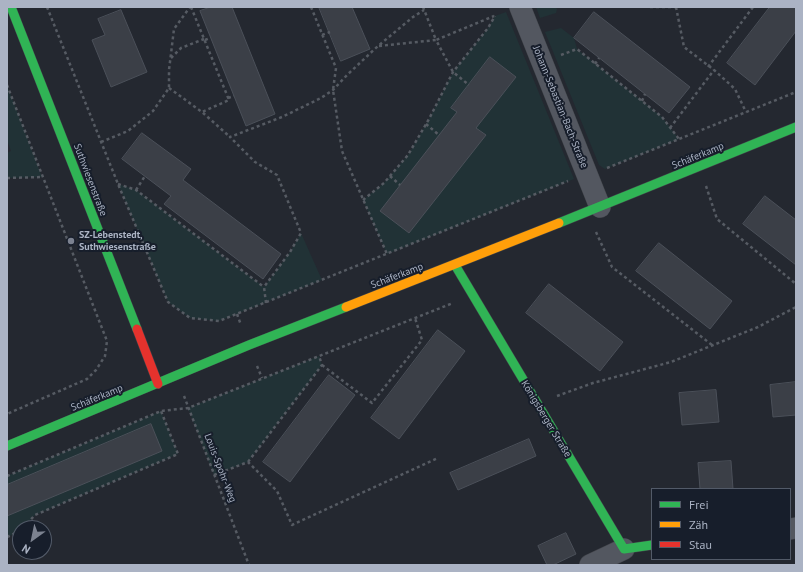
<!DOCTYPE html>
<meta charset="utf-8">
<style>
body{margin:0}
#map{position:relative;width:803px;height:572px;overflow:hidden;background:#242830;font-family:"PT Sans",sans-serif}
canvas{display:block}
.frame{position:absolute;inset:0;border:8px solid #abb3c4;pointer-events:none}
.legend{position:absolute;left:651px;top:488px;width:140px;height:72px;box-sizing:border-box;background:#171e2b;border:1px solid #525a68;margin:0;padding:5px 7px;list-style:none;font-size:12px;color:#abb3c4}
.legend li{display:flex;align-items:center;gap:8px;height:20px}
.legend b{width:20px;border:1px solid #525a68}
.north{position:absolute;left:12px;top:520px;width:40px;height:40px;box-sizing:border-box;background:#171e2b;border:1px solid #525a68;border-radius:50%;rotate:213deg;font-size:11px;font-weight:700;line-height:16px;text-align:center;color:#abb3c4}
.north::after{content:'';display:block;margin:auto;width:14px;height:18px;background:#7c8290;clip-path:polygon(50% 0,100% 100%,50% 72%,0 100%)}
</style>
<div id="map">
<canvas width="803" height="572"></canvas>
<div class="frame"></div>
<ul class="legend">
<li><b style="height:5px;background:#30b455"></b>Frei</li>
<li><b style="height:5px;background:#ff9f0a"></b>Zäh</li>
<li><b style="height:5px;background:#e5322d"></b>Stau</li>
</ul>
<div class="north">N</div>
</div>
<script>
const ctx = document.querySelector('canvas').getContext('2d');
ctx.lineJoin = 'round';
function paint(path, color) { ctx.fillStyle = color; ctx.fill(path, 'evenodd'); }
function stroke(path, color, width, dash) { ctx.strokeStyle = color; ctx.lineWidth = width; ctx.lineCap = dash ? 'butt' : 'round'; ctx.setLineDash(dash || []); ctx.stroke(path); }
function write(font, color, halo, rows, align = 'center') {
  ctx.font = font + ' "PT Sans",sans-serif'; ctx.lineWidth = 4; ctx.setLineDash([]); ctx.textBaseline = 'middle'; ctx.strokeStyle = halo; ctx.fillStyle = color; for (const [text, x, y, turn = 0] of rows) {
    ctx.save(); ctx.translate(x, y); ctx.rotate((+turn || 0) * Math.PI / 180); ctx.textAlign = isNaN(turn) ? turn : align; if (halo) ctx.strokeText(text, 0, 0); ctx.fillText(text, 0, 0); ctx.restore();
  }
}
paint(new Path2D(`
 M536 7H555L557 9 556 13 540 18Z
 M506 12 574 179 387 254 363 200 384 183 408 155 429 119 453 72 488 28 495 16Z
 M561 28 574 38 577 49 662 117 679 139 605 169 599 165 545 32Z
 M7 85 42 177 7 178V153L11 151 7 140Z
 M118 184 136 190 264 287 290 252 301 233 322 280 219 321 190 318 168 302Z
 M319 356 322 365 248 462 214 475 188 408Z
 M161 411 178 454 35 515 23 528H20L19 532 7 537V476Z`), '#213236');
const building = new Path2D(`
 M211 7H232L275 114 246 126 200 11Z
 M319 7H352L370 49 341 61Z
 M770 7H796V31L755 85 727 63Z
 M121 10 147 72 111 87 92 40 105 35 98 19Z
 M594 12 690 87 669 113 574 38Z
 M490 57 516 77 476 128 486 135 409 233 380 211 457 112 451 108Z
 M142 133 191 169 183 180 281 254 263 279 164 204 171 196 122 159Z
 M765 196 796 220V265L743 224Z
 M659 243 732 301 710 329 636 271Z
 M549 284 623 342 600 371 526 313Z
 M438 330 465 351 399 439 371 418Z
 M329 375 355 395 290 482 263 462Z
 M796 382V415L773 417 770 385Z
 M716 390 719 422 682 425 679 393Z
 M151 424 162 451 7 516V485Z
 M529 439 536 456 458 490 450 473Z
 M731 461 733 489H700L698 463Z
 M566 533 576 554 553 565H547L538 546Z`);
paint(building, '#3b3f47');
stroke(building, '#4b5059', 1);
const street = new Path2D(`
 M520 7 600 207
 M790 529 796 528
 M590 565 624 549`);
const fast = new Path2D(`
 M11 7 137 329
 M559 223 796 127
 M455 265 624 549 652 545
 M7 446 249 345 346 307`);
const slow = new Path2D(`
 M346 307 559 223`);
const jam = new Path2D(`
 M137 329 158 384`);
stroke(street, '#404349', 22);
stroke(fast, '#404349', 10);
stroke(slow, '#404349', 10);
stroke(jam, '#404349', 10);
stroke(new Path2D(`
 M47 7 118 184 168 302 190 318 219 321 568 181
 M191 7 229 100 202 112
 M311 7 336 68 333 90 342 151 387 254
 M423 7 436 40 494 16
 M650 7H676
 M676 7 684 47 714 70 735 89 746 112
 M322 35 330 32
 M205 40 210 38
 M379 46 436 40 453 72 469 85
 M561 55 577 49 662 117 679 139
 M171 58 181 48 204 39
 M595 64 599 58
 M708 67 753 7
 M7 85 107 341 105 356 96 370 87 379 7 414
 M169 88 202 112 230 137
 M228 98 234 96
 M642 101 645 94
 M426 124 439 135
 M670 128 714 70
 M101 142 128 131 153 111 169 88V70L174 29 190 7
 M607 168 796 92
 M390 176 400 185
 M7 178 42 177
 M118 184 136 190 264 287
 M706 186 717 219 796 284
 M136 190 145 176
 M363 200 384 183 408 155 429 119 453 72 488 28 495 16
 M596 232 612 267 712 345
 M266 303 264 287 290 252 301 233 277 175 255 162 230 137 282 117 321 98 333 90 347 75 378 46 413 17 424 10
 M237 314 241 325
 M322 365 372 403 422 340 415 318
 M257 366 262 378
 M184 396 249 565
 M557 396 593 383 671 362 758 327 796 307
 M248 462 322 365 319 356
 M214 475 248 462 277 491 292 525 438 458
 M7 476 161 411 188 408 453 303
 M23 528 35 515 178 454 161 411
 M7 537 20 531`), '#565b63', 2.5, [3, 3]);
stroke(street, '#535760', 21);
stroke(fast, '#30b455', 9);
stroke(slow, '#ff9f0a', 9);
stroke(jam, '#e5322d', 9);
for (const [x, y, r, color] of [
 [71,241,4,"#7c8290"]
]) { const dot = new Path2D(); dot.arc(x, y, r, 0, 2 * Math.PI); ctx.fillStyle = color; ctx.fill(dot); stroke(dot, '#171e2b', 1.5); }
write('10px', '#abb3c4', '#171e2b', [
 ["Johann-Sebastian-Bach-Straße",560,107,68],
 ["Schäferkamp",698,156,-22],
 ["Suthwiesenstraße",90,180,69],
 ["Schäferkamp",397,276,-21],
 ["Schäferkamp",97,398,-22],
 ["Königsberger Straße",546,419,59],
 ["Louis-Spohr-Weg",220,468,69]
]);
write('bold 10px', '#abb3c4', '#171e2b', [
 ["SZ-Lebenstedt,",79,235],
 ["Suthwiesenstraße",79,247]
], 'left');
</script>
